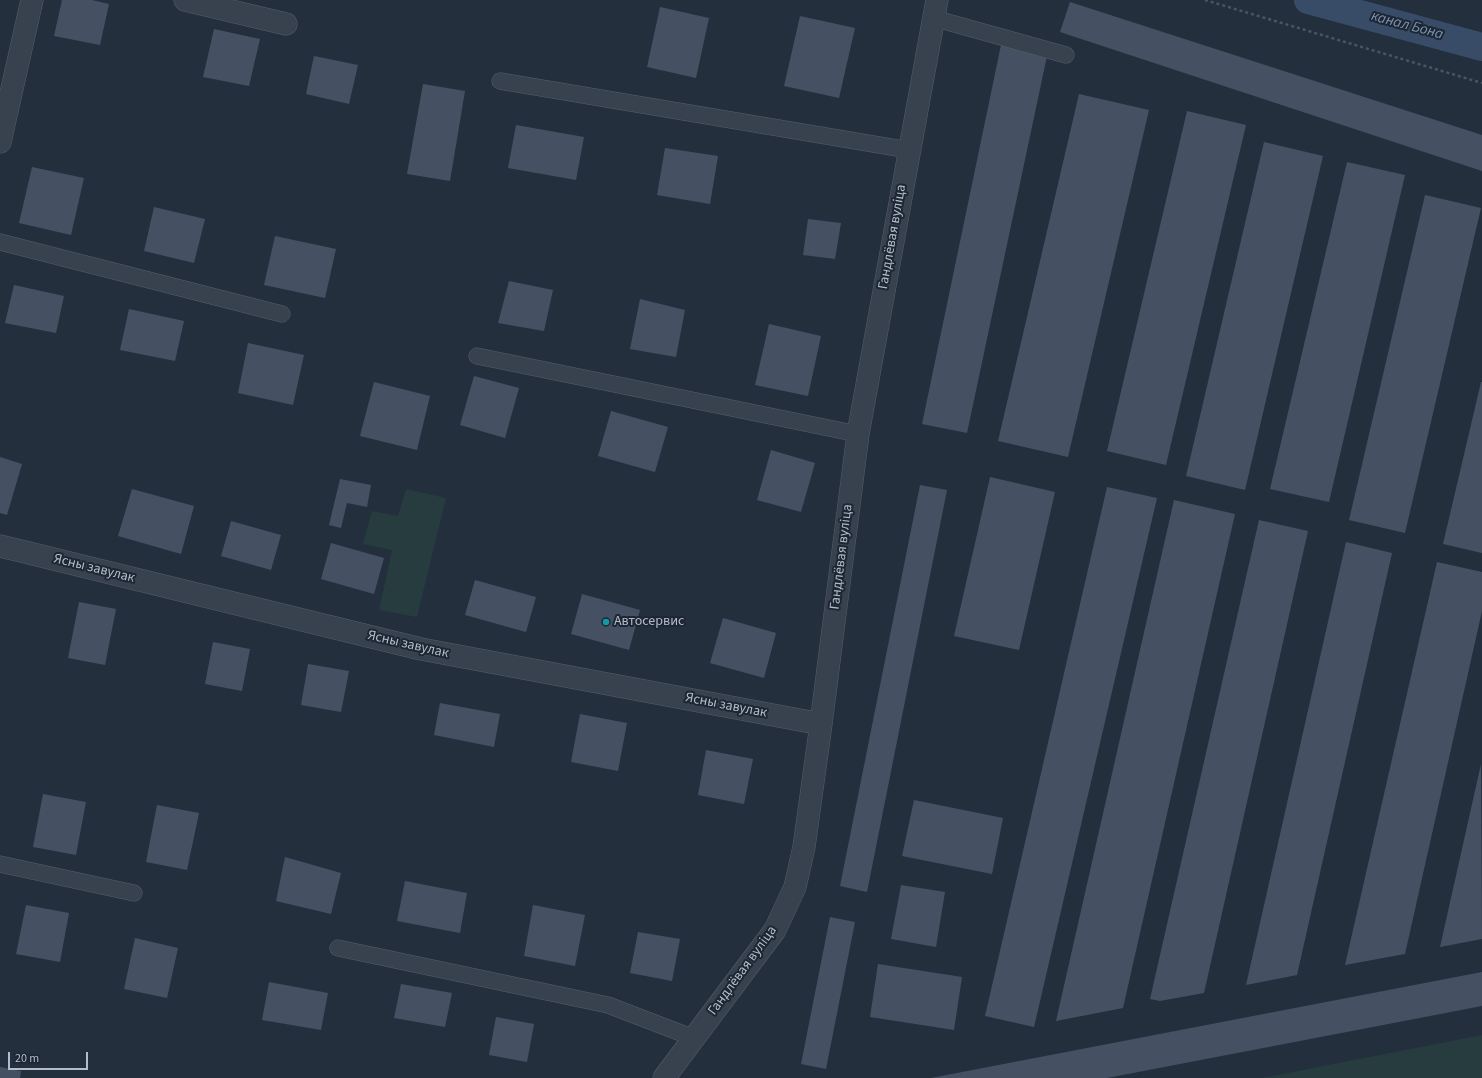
<!DOCTYPE html>
<meta charset="utf-8">
<style>
body{margin:0}
#map{position:relative;width:1482px;height:1078px;overflow:hidden;background:#242f3e;font-family:"Source Sans 3",sans-serif}
canvas{display:block}
.scale{position:absolute;left:8px;top:1052px;width:80px;height:18px;box-sizing:border-box;border:2px solid #b4bcc9;border-top:0;padding-left:5px;font-size:12px;line-height:14px;white-space:nowrap;color:#b4bcc9;-webkit-text-stroke:3px #1d2633;paint-order:stroke}
</style>
<div id="map">
<canvas width="1482" height="1078"></canvas>
<div class="scale">20 m</div>
</div>
<script>
const ctx = document.querySelector('canvas').getContext('2d');
ctx.lineJoin = 'round';
function paint(path, color) { ctx.fillStyle = color; ctx.fill(path, 'evenodd'); }
function stroke(path, color, width, dash) { ctx.strokeStyle = color; ctx.lineWidth = width; ctx.lineCap = dash ? 'butt' : 'round'; ctx.setLineDash(dash || []); ctx.stroke(path); }
function write(font, color, halo, rows, align = 'center') {
  ctx.font = font + ' "Source Sans 3",sans-serif'; ctx.lineWidth = 4; ctx.setLineDash([]); ctx.textBaseline = 'middle'; ctx.strokeStyle = halo; ctx.fillStyle = color; for (const [text, x, y, turn = 0] of rows) {
    ctx.save(); ctx.translate(x, y); ctx.rotate((+turn || 0) * Math.PI / 180); ctx.textAlign = isNaN(turn) ? turn : align; if (halo) ctx.strokeText(text, 0, 0); ctx.fillText(text, 0, 0); ctx.restore();
  }
}
paint(new Path2D(`
 M406 489 446 498 417 617 379 610 392 550 363 544 372 511 398 516Z
 M1482 1035V1078H1262Z`), '#263c3f');
stroke(new Path2D(`
 M1308 0 1482 47`), '#394c67', 28);
paint(new Path2D(`
 M62 0H92L109 4 100 45 54 36Z
 M1070 2 1482 135V171L1060 32Z
 M660 7 709 18 696 78 647 67Z
 M800 16 855 28 839 98 784 86Z
 M214 29 260 39 249 86 203 77Z
 M1001 45 1047 56 967 433 922 424Z
 M314 56 358 65 349 104 306 94Z
 M423 84 465 91 450 181 407 174Z
 M1079 94 1149 110 1068 457 998 441Z
 M1187 111 1246 125 1166 465 1107 451Z
 M516 125 584 137 576 180 508 168Z
 M1264 142 1323 156 1245 490 1186 476Z
 M665 148 718 156 710 204 657 195Z
 M1347 162 1405 175 1329 502 1270 489Z
 M32 167 84 178 71 235 19 223Z
 M1425 195 1481 208 1405 533 1349 520Z
 M154 207 205 219 194 263 144 251Z
 M808 219 841 223 835 259 803 255Z
 M275 236 336 249 325 298 264 285Z
 M509 281 553 290 544 331 498 323Z
 M14 285 64 296 56 333 5 323Z
 M640 299 685 310 676 357 630 349Z
 M129 309 184 321 175 361 120 350Z
 M769 324 821 336 808 396 755 385Z
 M248 343 304 355 293 405 238 393Z
 M474 376 519 388 505 438 460 425Z
 M374 382 430 396 417 450 360 436Z
 M1481 382H1482V553L1443 544Z
 M611 411 668 427 655 472 598 456Z
 M771 450 815 463 801 512 757 500Z
 M0 457 22 464 7 515 0 513Z
 M990 477 1055 492 1019 650 954 636Z
 M340 479 371 485 367 507 347 503 341 528 329 525Z
 M920 485 947 490 867 892 840 886Z
 M1107 487 1157 498 1034 1027 985 1016Z
 M132 489 194 506 181 554 118 536Z
 M1174 500 1235 514 1123 1008 1056 1021Z
 M1259 520 1308 531 1204 993 1160 1001 1150 999Z
 M231 521 281 535 271 570 221 556Z
 M1346 542 1392 553 1297 975 1246 985Z
 M331 543 384 558 374 594 321 579Z
 M1437 562 1482 572V611L1405 954 1345 965Z
 M475 580 536 597 526 632 465 615Z
 M582 594 640 610 629 650 571 634Z
 M79 602 116 609 105 665 68 658Z
 M723 618 776 633 764 678 710 663Z
 M213 642 250 649 242 691 205 684Z
 M308 664 349 671 341 712 301 705Z
 M440 703 500 714 494 747 434 735Z
 M580 714 627 723 618 771 571 762Z
 M706 750 753 759 744 804 698 795Z
 M1481 764 1482 939 1440 947Z
 M43 794 86 802 76 855 33 847Z
 M914 800 1003 818 992 874 902 856Z
 M157 805 199 813 187 870 146 862Z
 M285 857 341 873 331 914 276 901Z
 M405 881 467 893 460 933 397 921Z
 M901 885 945 892 936 947 891 939Z
 M26 905 69 913 60 962 16 954Z
 M533 905 585 915 575 966 524 956Z
 M830 917 855 922 826 1069 801 1064Z
 M638 932 680 939 672 981 630 973Z
 M135 938 178 948 167 998 124 989Z
 M878 964 962 977 954 1030 870 1017Z
 M1482 972V1006L1107 1078H931Z
 M269 982 328 993 321 1030 262 1020Z
 M401 984 452 993 445 1027 394 1018Z
 M496 1017 534 1024 527 1062 489 1055Z
 M0 1067 21 1071 20 1078H0Z`), '#455162');
const service = new Path2D(`
 M933 18 1066 55
 M500 81 909 150
 M0 242 282 314
 M477 356 858 434
 M0 864 134 893
 M338 948 608 1005 694 1038`);
const minor = new Path2D(`
 M185 0 286 24
 M0 142 32 0
 M0 546 421 649 821 724
 M664 1078 775 930 795 887 804 847 821 724 858 434 937 0`);
stroke(service, '#565f6c', 17);
stroke(minor, '#565f6c', 23);
stroke(new Path2D(`
 M1205 0 1482 83`), '#44595c', 2.5, [3, 3]);
stroke(service, '#38414e', 16);
stroke(minor, '#38414e', 22);
for (const [x, y, r, color] of [
 [606,622,4,"#0f9aa8"]
]) { const dot = new Path2D(); dot.arc(x, y, r, 0, 2 * Math.PI); ctx.fillStyle = color; ctx.fill(dot); stroke(dot, '#1d2633', 1.5); }
write('14px', '#b4bcc9', '#1d2633', [
 ["Гандлёвая вуліца",893,237,-80],
 ["Гандлёвая вуліца",842,557,-83],
 ["Ясны завулак",94,569,14],
 ["Ясны завулак",408,645,13],
 ["Ясны завулак",726,706,11],
 ["Гандлёвая вуліца",743,971,-54]
]);
write('14px', '#b4bcc9', '#1d2633', [
 ["Автосервис",614,622]
], 'left');
write('italic 15px', '#7c92b1', '#1d2633', [
 ["канал Бона",1407,26,15]
]);
</script>
